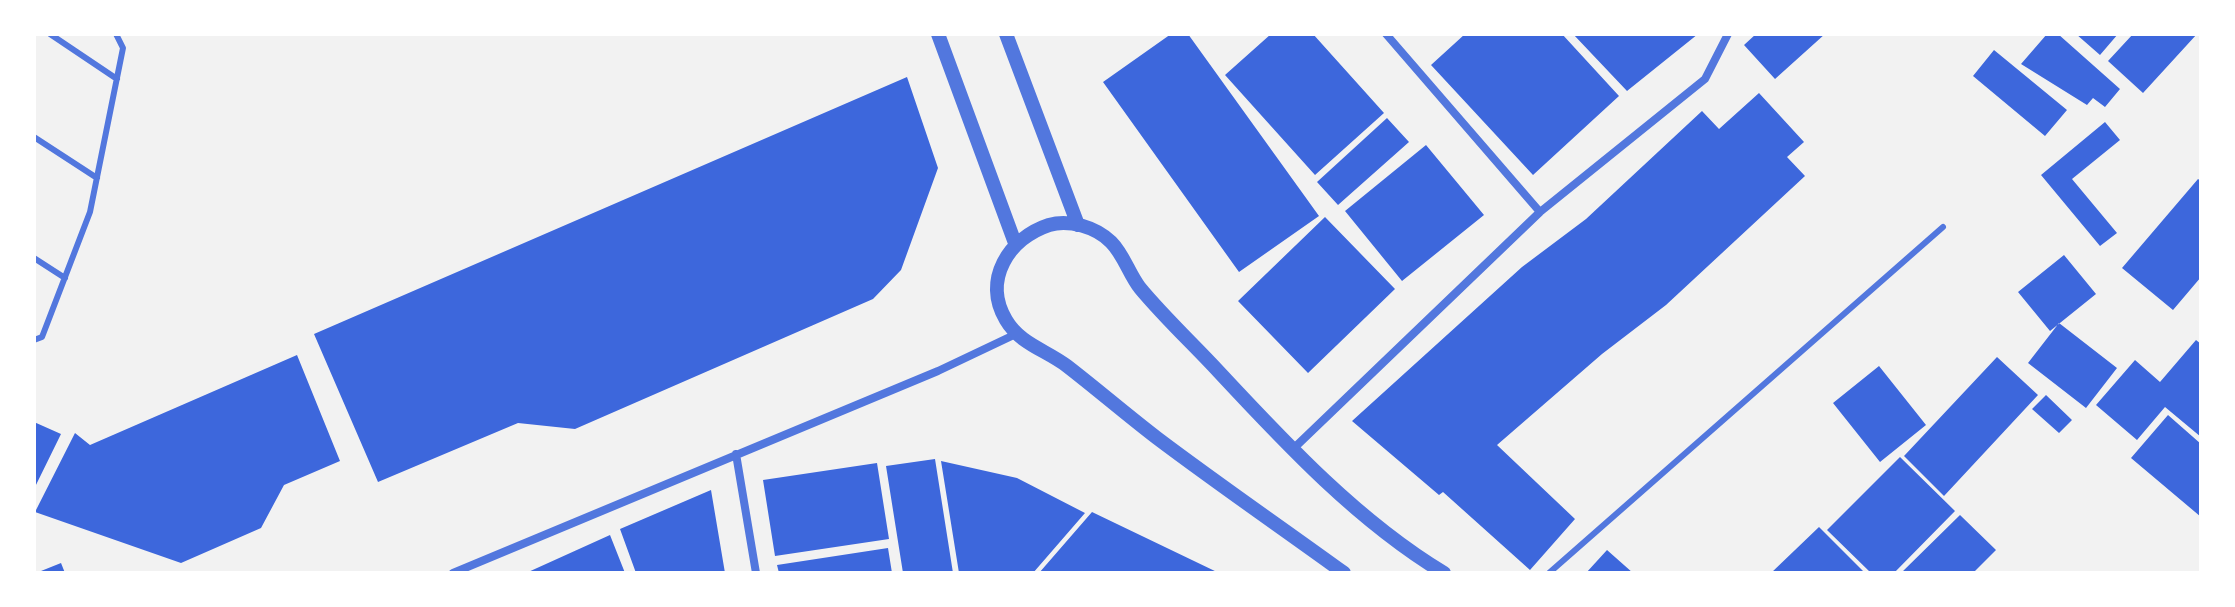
<!DOCTYPE html>
<style>
body{margin:0}
#map{position:relative;width:2235px;height:607px;overflow:hidden;background:#f2f2f2;font-family:"Fira Sans Condensed",sans-serif}
canvas{display:block}
.frame{position:absolute;inset:0;border:36px solid #fff;pointer-events:none}
</style>
<div id="map">
<canvas width="2235" height="607"></canvas>
<div class="frame"></div>
</div>
<script>
const ctx = document.querySelector('canvas').getContext('2d');
ctx.lineJoin = 'round';
function paint(path, color) { ctx.fillStyle = color; ctx.fill(path, 'evenodd'); }
function stroke(path, color, width, dash) { ctx.strokeStyle = color; ctx.lineWidth = width; ctx.lineCap = dash ? 'butt' : 'round'; ctx.setLineDash(dash || []); ctx.stroke(path); }
paint(new Path2D(`
 M1171 34H1188L1319 216 1239 272 1103 82Z
 M1271 34H1313L1384 113 1315 175 1225 75Z
 M1465 34H1562L1619 96 1533 175 1431 65Z
 M1573 34H1698L1627 91Z
 M1756 34H1825L1775 79 1744 45Z
 M2047 34H2058L2120 89 2105 107 2093 98 2087 105 2021 64Z
 M2076 34H2118L2100 55Z
 M2133 34H2197L2143 93 2108 61Z
 M1994 50 2067 110 2045 136 1973 76Z
 M907 77 938 168 901 270 873 299 575 429 518 423 378 482 314 334Z
 M1759 93 1804 142 1787 157 1805 176 1666 305 1602 354 1497 445 1575 519 1530 570 1443 492 1439 495 1352 421 1522 267 1586 219 1702 111 1719 129Z
 M1387 118 1409 142 1338 205 1317 182Z
 M2105 122 2120 140 2072 179 2117 233 2100 246 2041 175Z
 M1426 145 1484 215 1402 281 1345 211Z
 M2198 179 2201 181V277L2173 310 2122 268Z
 M1325 217 1395 289 1308 373 1238 301Z
 M2064 255 2096 294 2050 331 2018 292Z
 M2059 323 2117 368 2086 408 2028 363Z
 M2196 340 2201 344V437L2165 407 2137 440 2096 405 2135 360 2160 382Z
 M297 355 340 461 284 485 261 528 181 563 35 512 75 433 90 445Z
 M1997 357 2038 395 1944 496 1904 456Z
 M1879 366 1926 425 1880 462 1833 403Z
 M2046 395 2072 420 2059 433 2032 409Z
 M2168 415 2201 444V517L2131 458Z
 M34 422 61 434 34 489Z
 M1900 457 1955 511 1894 573H1871L1827 530Z
 M935 459 953 573H903L886 466Z
 M941 461 1017 478 1085 513 1033 573H959Z
 M877 463 889 539 775 556 763 480Z
 M711 490 725 573H636L620 529Z
 M1092 512 1219 573H1039Z
 M1960 515 1996 550 1973 573H1901Z
 M1819 527 1865 573H1771Z
 M610 535 625 573H526Z
 M888 548 892 573H779L777 565Z
 M1607 550 1633 573H1586Z
 M61 563 65 573H36Z`), '#3d67dc');
stroke(new Path2D(`
 M50 34 117 79
 M34 137 97 178
 M34 258 65 278
 M34 340 42 337 90 212 123 48 116 34
 M1549 573 1943 227`), '#5277de', 6);
stroke(new Path2D(`
 M1386 34 1540 212
 M1292 450 1540 212 1705 79 1728 34
 M736 454 756 573
 M453 573 938 371 1016 334`), '#5277de', 8);
stroke(new Path2D(`
 M938 34 1015 243
 M1006 34 1078 225
 M1344 573C1282 528 1218 484 1157 438 1127 415 1098 390 1067 366 1046 350 1020 344 1006 320 982 280 1009 238 1049 225 1069 219 1096 227 1111 242 1124 255 1129 274 1140 288 1164 317 1193 344 1219 372 1286 444 1359 522 1444 573`), '#5277de', 14);
</script>
